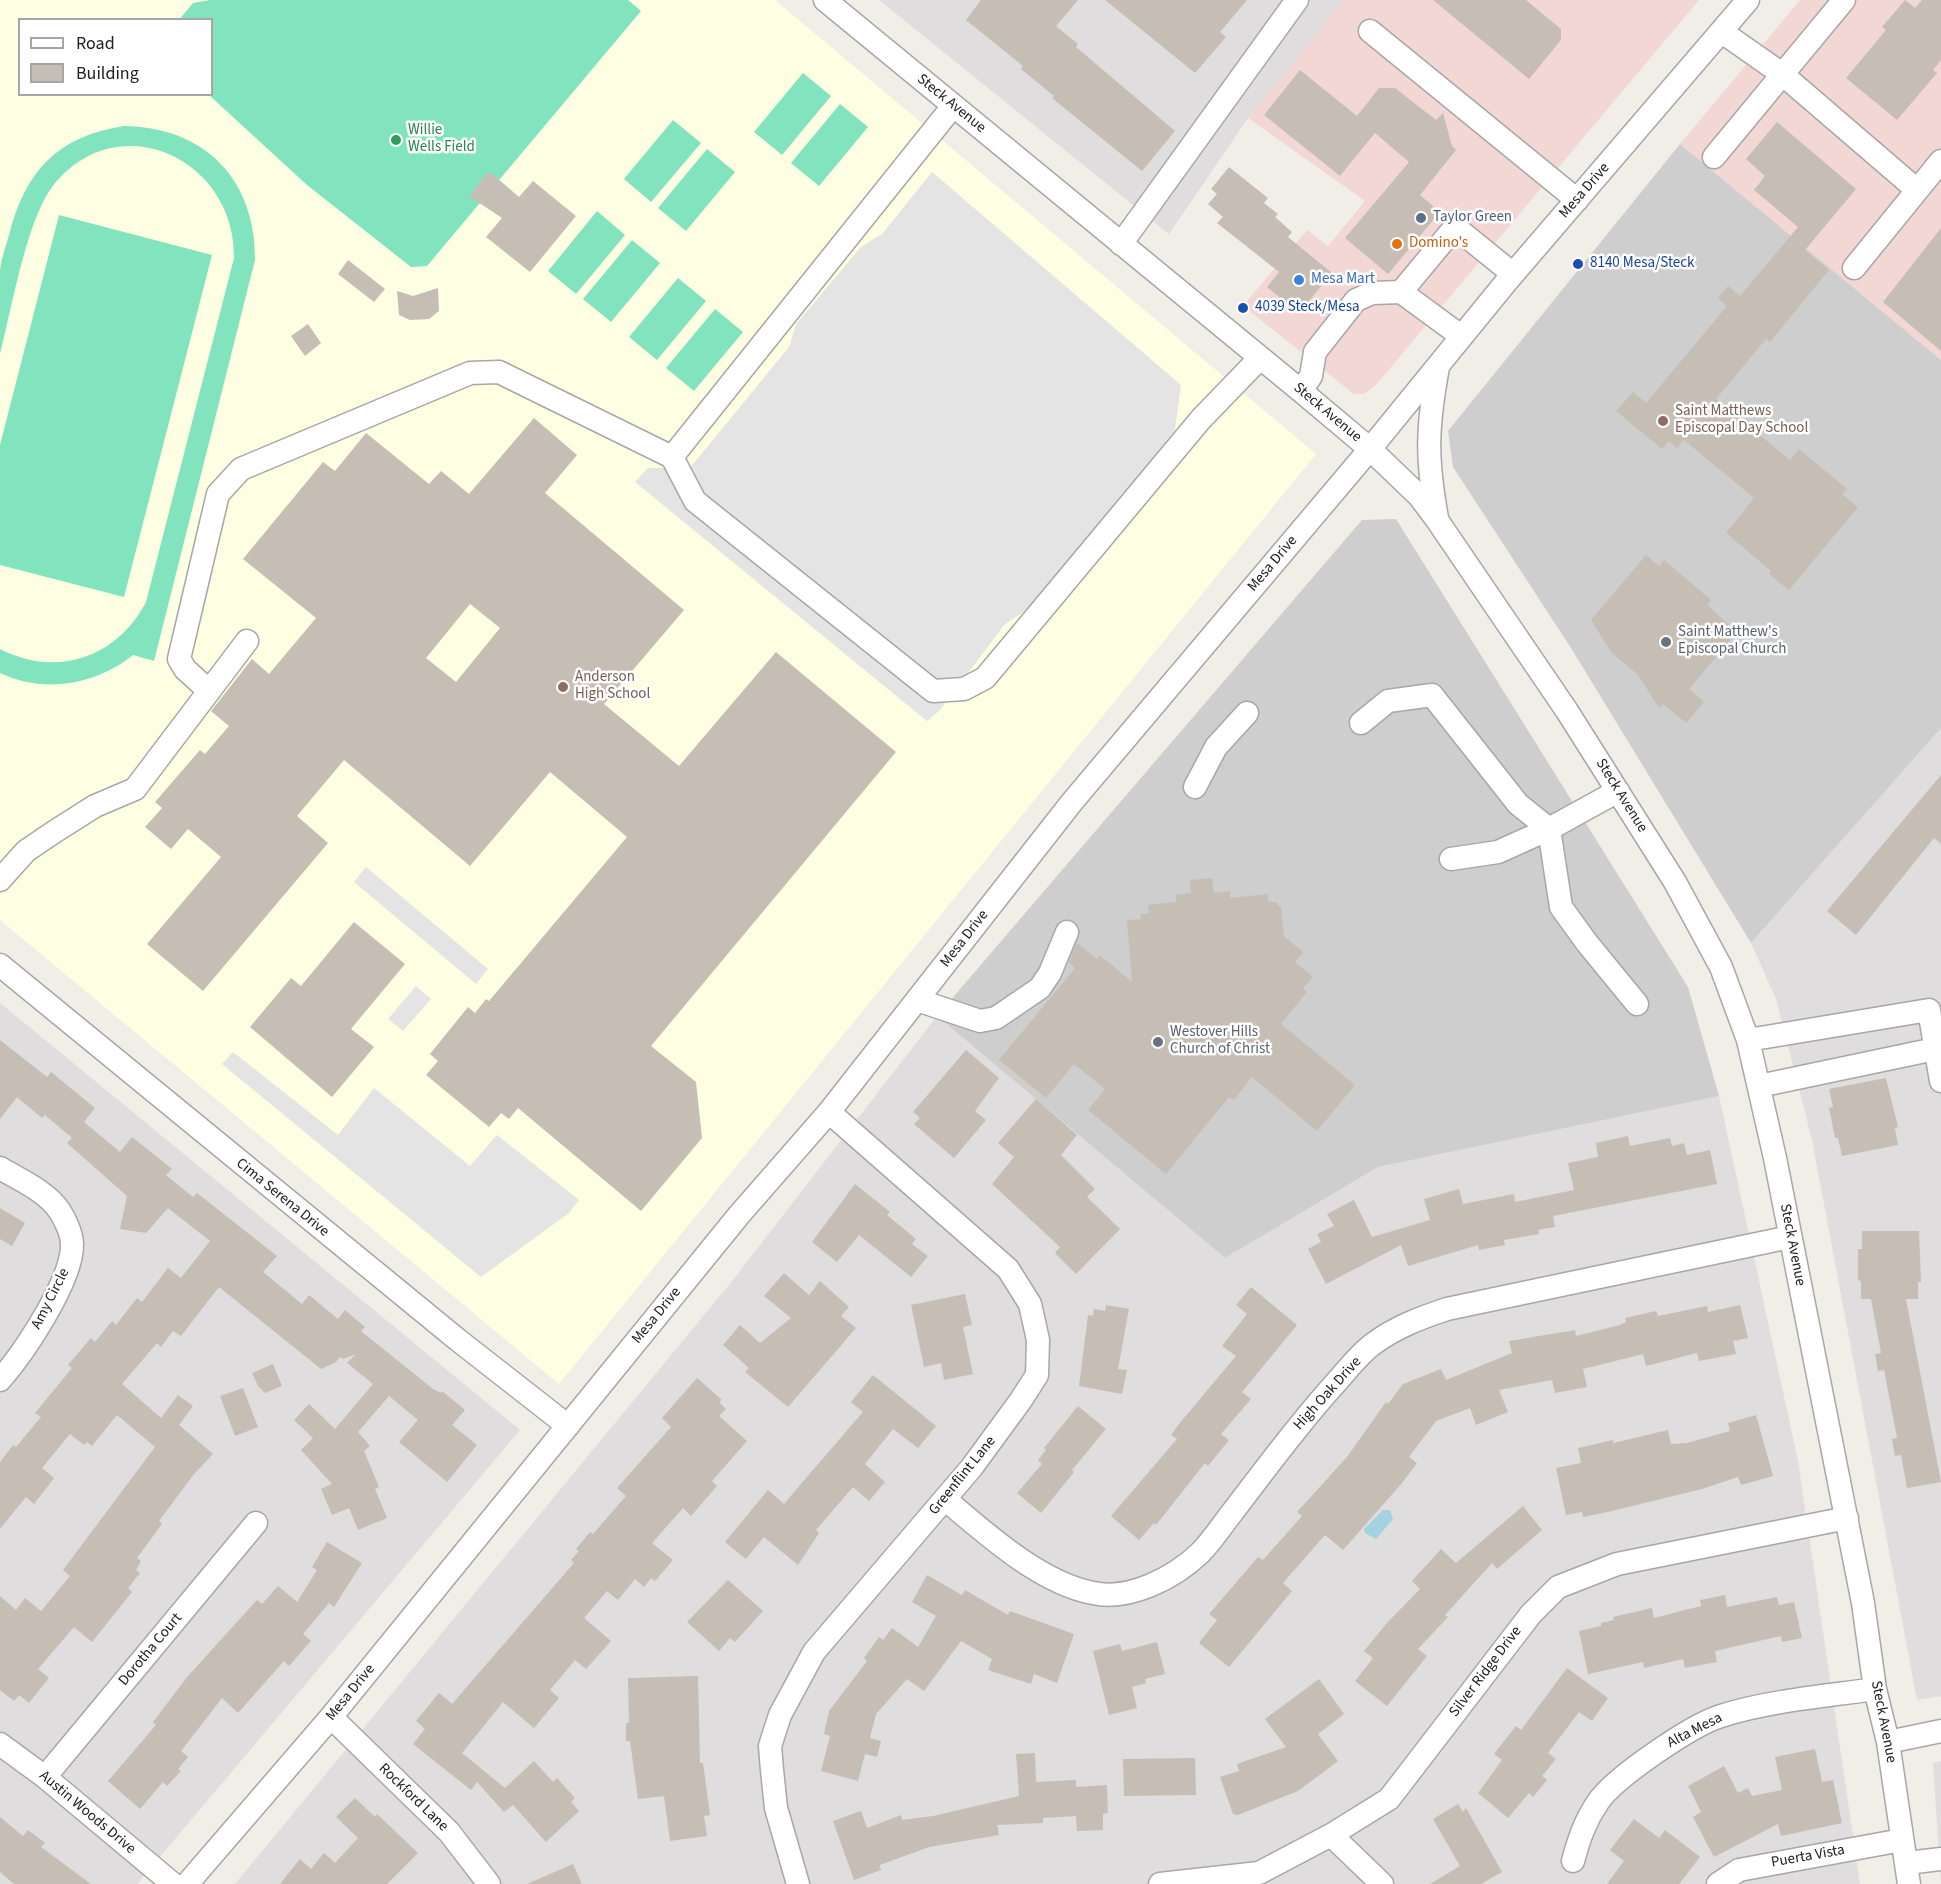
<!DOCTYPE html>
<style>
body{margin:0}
#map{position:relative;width:1941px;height:1884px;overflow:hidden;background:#f1eee7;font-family:"Source Sans 3",sans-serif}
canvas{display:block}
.legend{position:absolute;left:18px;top:18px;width:195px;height:78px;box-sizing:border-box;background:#fff;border:2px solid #a6a6a6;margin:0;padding:8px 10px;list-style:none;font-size:18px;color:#202020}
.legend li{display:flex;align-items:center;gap:12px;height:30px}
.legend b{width:30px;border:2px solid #a6a6a6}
</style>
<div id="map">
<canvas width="1941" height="1884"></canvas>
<ul class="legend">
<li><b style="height:8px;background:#fff"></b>Road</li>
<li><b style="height:16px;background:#c6beb5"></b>Building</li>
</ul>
</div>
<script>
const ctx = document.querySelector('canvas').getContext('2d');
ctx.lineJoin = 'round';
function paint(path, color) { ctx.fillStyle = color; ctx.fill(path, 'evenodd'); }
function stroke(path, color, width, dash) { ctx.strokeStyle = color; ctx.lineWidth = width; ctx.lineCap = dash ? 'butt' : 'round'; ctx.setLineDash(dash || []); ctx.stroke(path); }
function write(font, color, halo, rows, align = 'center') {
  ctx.font = font + ' "Source Sans 3",sans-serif'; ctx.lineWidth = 5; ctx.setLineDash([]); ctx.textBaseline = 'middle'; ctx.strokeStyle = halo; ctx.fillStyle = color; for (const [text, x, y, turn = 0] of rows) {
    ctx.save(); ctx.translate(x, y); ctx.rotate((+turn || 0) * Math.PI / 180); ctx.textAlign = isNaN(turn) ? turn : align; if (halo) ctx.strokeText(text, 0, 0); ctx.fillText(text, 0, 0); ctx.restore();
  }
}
paint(new Path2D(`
 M879 0H1344L1248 118 1169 234Z
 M1941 728V1696L1917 1700 1812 1140 1776 999 1751 943Z
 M0 1003 520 1430 137 1884H0Z
 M937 1016 1225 1258 1378 1167 1719 1096 1798 1461 1860 1884H235L733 1280Z
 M1941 1761V1884L1933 1763Z`), '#dfdddd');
paint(new Path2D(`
 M1344 0H1699L1376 385 1364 394H1354L1243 306 1307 230 1328 246 1365 201 1248 118Z
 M1800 0H1941V360L1680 144Z`), '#f3d7d5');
paint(new Path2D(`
 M0 0H775L1316 454 559 1384 0 920ZM20 20H212V94H20Z`), '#feffe2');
paint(new Path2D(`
 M1680 144 1941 360V728L1751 943 1571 648 1453 467 1448 431Z
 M1396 519 1688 987 1719 1096 1378 1167 1225 1258 937 1016 1362 520Z`), '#cecece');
paint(new Path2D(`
 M210 0H628L641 11 427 266 411 267 307 185 209 95 212 94V20H179L193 3Z
 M803 73 831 96 782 155 754 132Z
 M840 104 868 127 819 186 791 163Z
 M673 120 701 143 651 202 624 179Z
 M124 126C205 127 256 180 255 260L154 661 133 655C96 685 44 694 0 673V649C56 678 117 658 146 602L234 258C236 161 122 105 56 182 27 215 12 309 0 354 0 327 0 298 0 271 1 259 6 246 9 235 25 171 58 136 124 126Z
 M707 149 735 172 686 231 658 208Z
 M597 211 625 235 576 294 548 271Z
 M59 215 212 255 124 597 0 565V445Z
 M632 240 660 263 611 322 583 299Z
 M678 278 706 301 657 360 629 337Z
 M715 309 743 332 694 391 666 368Z`), '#81e4bf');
paint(new Path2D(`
 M932 172 1181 385 1175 430 1041 601 1005 624 940 710 927 721 635 482 648 468H690L789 347 796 324 861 247 882 234Z
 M366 867 488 969 476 984 354 882Z
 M416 986 431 999 403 1031 388 1019Z
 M233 1052 338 1135 374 1088 470 1166 497 1135 579 1200 569 1213 481 1277 222 1064Z`), '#e4e4e4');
paint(new Path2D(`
 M1383 1510H1390L1393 1519 1376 1539 1365 1533 1364 1529Z`), '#a5d2e1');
paint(new Path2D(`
 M981 0H1078L1056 26 1078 44 1076 47 1175 131 1142 171 1052 98 1054 96 1021 69 1023 66 966 20Z
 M1105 0H1247L1220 32 1226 37 1195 73Z
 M1433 0H1526L1561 29V40L1529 79Z
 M1905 0 1915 8 1922 0H1941V60L1933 70 1937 73 1897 120 1846 78 1886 30 1882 27Z
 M1300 70 1357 116 1379 88H1395L1436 120 1443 113 1452 146 1456 150 1420 195 1440 212 1388 274 1345 238 1409 162 1375 133 1340 176 1264 115Z
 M1777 122 1856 189 1805 250 1829 270 1770 342 1766 339 1716 399 1790 460 1799 449 1847 489 1842 494 1858 507 1789 590 1769 574 1771 571 1726 533 1754 498 1684 440 1677 448 1669 441 1662 449 1616 411 1633 392 1646 403 1727 306 1718 298 1728 286 1740 296 1798 227 1754 190 1765 176 1746 159Z
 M1229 167 1268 198 1264 203 1278 214 1275 217 1292 232 1288 237 1332 273 1299 313 1267 287 1279 272 1217 223 1223 217 1208 204 1217 194 1211 189Z
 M489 171 519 197 533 181 576 216 530 272 486 237 502 218 469 196Z
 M1941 228V351L1883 302Z
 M348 260 385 289 374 302 338 274Z
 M438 288 439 311 429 319 410 320 399 315 397 291 413 296Z
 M308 324 321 343 305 356 291 336Z
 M534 418 577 455 545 493 684 610 604 704 679 766 776 652 896 752 651 1046 696 1082 702 1138 641 1211 518 1108 509 1119 501 1113 489 1127 426 1075 438 1061 430 1054 468 1007 475 1013 486 999 489 1001 627 837 550 772 470 866 344 760 297 816 328 843 203 991 147 944 221 857 188 829 171 849 145 827 162 808 155 802 200 750 205 754 229 726 211 711 252 659 269 674 316 618 243 559 323 462 335 471 366 433 429 484 441 471 469 494ZM470 604 500 628 456 682 426 658Z
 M1646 555 1659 566 1664 560 1711 600 1707 605 1737 632 1689 689 1704 702 1686 723 1663 704 1659 708 1638 675 1611 652 1591 620Z
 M1941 775V844L1934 838 1856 935 1827 911Z
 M1212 878 1214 893 1230 891V898L1268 894V902H1277L1278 906H1281L1284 936 1303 952 1295 962 1313 977 1303 988 1307 992 1281 1024 1355 1085 1317 1131 1252 1077 1234 1100 1229 1097 1166 1174 1088 1110 1105 1089 1074 1064 1046 1098 999 1060 1075 968 1069 962 1077 943 1097 959 1100 955 1132 982 1127 920 1141 919 1140 914H1149L1148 905 1176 902V895L1191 893 1190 880Z
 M354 922 405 964 351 1029 374 1047 332 1097 250 1027 291 978 301 986Z
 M0 1040 47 1077 51 1072 95 1108 84 1122 120 1152 132 1137 172 1169 166 1175 193 1197 197 1193 277 1256 263 1272 302 1304 309 1295 338 1319 345 1310 365 1327 361 1331 433 1389 441 1393 442 1391 465 1410 452 1425 477 1445 447 1482 399 1442 418 1420 389 1396 358 1432 370 1446 364 1451 379 1487 375 1489 387 1518 358 1530 349 1508 332 1515 321 1489 332 1484 301 1450 313 1438 294 1420 309 1404 335 1429 373 1384 347 1363 356 1354 343 1359 340 1357 336 1362 321 1369 219 1287 181 1336 173 1331 161 1347 157 1343 122 1384 161 1418 178 1395 193 1406 179 1425 213 1454 194 1474 159 1521 162 1524 137 1558 141 1561 136 1570 140 1573 128 1588 132 1592 92 1642 74 1627 38 1669 49 1678 29 1703 19 1695 14 1701 0 1690V1596L16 1610 25 1598 41 1611 70 1576 63 1570 155 1447 117 1415 92 1446 87 1442 84 1445 70 1434 42 1468 54 1478 34 1504 26 1497 0 1529V1462L13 1445 16 1447 41 1417 35 1413 72 1368 68 1365 91 1338 95 1342 112 1321 116 1325 137 1298 142 1302 168 1268 181 1278 210 1241 168 1208 146 1233 120 1229 127 1196 67 1143 72 1138 45 1115 42 1118 17 1097 0 1119Z
 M966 1050 999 1078 975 1111 986 1120 954 1158 914 1124 920 1118 913 1112Z
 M1886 1078 1898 1127 1895 1128 1898 1145 1842 1156 1838 1138H1835L1829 1108 1833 1107 1829 1089Z
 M1036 1099 1077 1135 1061 1155 1095 1189 1087 1197 1120 1229 1076 1274 1055 1253 1060 1247 992 1184 1014 1157 998 1143Z
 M1628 1136 1630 1146 1670 1138 1672 1146 1684 1143 1687 1155 1710 1150 1717 1184 1553 1216 1555 1227 1538 1230 1539 1234 1504 1240 1505 1245 1479 1250 1478 1245 1408 1266 1401 1245 1326 1284 1308 1249 1321 1242 1317 1234 1334 1226 1327 1214 1354 1200 1372 1237 1430 1220 1424 1199 1459 1189 1463 1204 1514 1194 1515 1202 1574 1190 1568 1163 1598 1157 1596 1143Z
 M855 1184 890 1212 887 1215 916 1239 912 1244 928 1256 911 1277 859 1235 837 1262 812 1242Z
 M0 1208 25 1223 12 1246 0 1239Z
 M1862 1231H1919L1921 1282H1918V1299H1906L1941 1482 1907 1488 1901 1455 1895 1456 1892 1439 1897 1438 1884 1370 1878 1371 1875 1354 1881 1353 1871 1299H1861V1281L1858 1280V1249H1862Z
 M784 1273 809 1295 820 1281 849 1307 841 1316 856 1328 788 1407 745 1372 749 1368 723 1345 740 1325 760 1343 791 1318 764 1296Z
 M1251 1287 1297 1325 1242 1392 1251 1399 1221 1434 1229 1440 1208 1466 1205 1463 1156 1525 1154 1523 1139 1540 1111 1516 1177 1439 1171 1435 1179 1424 1236 1356 1222 1346 1247 1314 1236 1305Z
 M965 1294 972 1325 963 1327 973 1374 944 1380 941 1363 924 1367 911 1305Z
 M1106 1305 1129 1309 1118 1369 1127 1370 1122 1394 1079 1386 1088 1315 1093 1316 1094 1309 1105 1311Z
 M1740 1305 1748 1338 1733 1341 1736 1354 1699 1361 1697 1353 1646 1366 1643 1354 1583 1369 1587 1387 1555 1393 1552 1380 1499 1390 1508 1412 1476 1425 1470 1408 1436 1421 1409 1457 1417 1463 1402 1483 1343 1550 1325 1535 1283 1583 1292 1591 1229 1667 1199 1643 1217 1620 1209 1614 1258 1557 1263 1560 1302 1516 1297 1512 1347 1457 1386 1402 1388 1404 1403 1384 1441 1369 1446 1380 1512 1353 1509 1341 1575 1330 1576 1336 1620 1325 1626 1322 1625 1318 1656 1311 1658 1316 1707 1306 1708 1312Z
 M273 1364 282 1386 265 1393 258 1386 252 1373Z
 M873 1375 936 1426 918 1448 893 1429 865 1464 885 1482 869 1501 853 1487 816 1530 819 1533 798 1565 764 1537 746 1559 725 1542 768 1490 784 1504 794 1492 863 1412 851 1402Z
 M697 1378 722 1400 719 1402 726 1409 719 1416 747 1441 712 1481 717 1486 691 1516 683 1508 652 1543 673 1560 655 1581 651 1578 644 1587 635 1579 618 1600 607 1591 584 1618 611 1641 586 1669 575 1660 550 1690 559 1698 534 1728 503 1702 462 1753 505 1788 534 1761 553 1782 557 1778 575 1798 571 1802 579 1811 546 1842 513 1805 504 1812 477 1782 471 1790 413 1744 425 1729 416 1721 439 1693 452 1704 574 1563 571 1560 579 1551 576 1549 590 1532 593 1534 626 1496 617 1488 671 1427 662 1418Z
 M243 1388 258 1427 235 1436 220 1396Z
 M1078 1406 1106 1429 1072 1470 1074 1472 1041 1513 1017 1493 1042 1464 1038 1460 1046 1450 1044 1448Z
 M1756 1415 1773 1476 1741 1485 1738 1477 1702 1489 1612 1511 1583 1517 1582 1512 1566 1515 1556 1468 1581 1463 1578 1448 1613 1440V1443L1668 1430 1671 1444 1687 1443 1730 1431 1728 1423Z
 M1523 1506 1542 1530 1497 1569 1492 1563 1445 1615 1448 1617 1418 1649 1427 1656 1387 1706 1355 1681 1373 1658 1364 1651 1386 1624 1420 1589 1412 1581 1441 1549 1456 1563Z
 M327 1542 362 1563 334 1607 329 1603 303 1634 311 1641 289 1666 284 1661 238 1713 222 1698 181 1751 188 1757 178 1769 181 1771 167 1786 163 1782 140 1809 108 1781 156 1725 153 1722 188 1676 257 1600 262 1604 278 1586 297 1602 317 1570 312 1567Z
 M927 1575 962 1595 965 1590 1008 1615 1010 1611 1074 1634 1057 1683 1034 1674 1031 1684 988 1670 992 1659 961 1641 924 1691 907 1679 876 1714 870 1738 881 1741 877 1757 865 1754 858 1781 821 1771 830 1736 824 1734 829 1711 867 1661 864 1658 879 1637 883 1640 892 1628 918 1647 936 1616 912 1602Z
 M728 1580 763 1611 735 1642 730 1638 719 1651 687 1622Z
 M1725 1595 1727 1607 1777 1597 1779 1605 1794 1602 1802 1638 1782 1642 1781 1636 1715 1651 1717 1662 1685 1668 1683 1659 1644 1668 1643 1662 1588 1674 1579 1631 1601 1626V1623L1614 1620 1613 1617 1652 1608 1654 1618 1701 1606 1700 1600Z
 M1157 1642 1165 1674 1145 1679 1146 1683 1132 1687 1137 1708 1109 1715 1093 1651 1120 1644 1122 1651Z
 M1567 1668 1608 1698 1592 1721 1579 1712 1548 1753 1556 1759 1542 1776 1547 1780 1533 1797 1529 1793 1508 1818 1478 1793 1502 1760 1494 1754 1516 1726 1521 1730Z
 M698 1676 700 1763H703L710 1815 704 1816 707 1836 670 1841 664 1796 638 1799 630 1741H626V1723H629L628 1678Z
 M1319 1679 1344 1714 1318 1734 1338 1761 1298 1791 1238 1815 1233 1814 1220 1777 1239 1771 1237 1764 1286 1747 1265 1719Z
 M1815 1749 1822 1782 1833 1780 1842 1823 1781 1836 1778 1824 1714 1857 1693 1817 1701 1812 1688 1786 1724 1766 1738 1793 1748 1788 1752 1796 1782 1790 1775 1757Z
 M1035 1753 1036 1782 1076 1780V1787L1107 1785 1108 1813 1103 1814V1830L1077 1831 1076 1816 1043 1818V1823L997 1825 999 1835 929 1847 880 1865 881 1870 854 1880 833 1821 861 1811 867 1828 901 1815 902 1820 933 1816 1019 1796 1016 1754Z
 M1195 1758 1196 1795 1124 1796 1123 1759Z
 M355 1798 375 1817 377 1814 418 1853 387 1884H280L300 1859 311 1869 324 1853 335 1863 358 1838 336 1817Z
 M1458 1804 1463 1812 1466 1808 1502 1872 1481 1884H1430L1460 1866 1433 1819Z
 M0 1817 23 1836 28 1830 45 1843 41 1847 91 1884H14L0 1872Z
 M1634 1819 1659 1838 1665 1830 1700 1857 1679 1884H1607L1624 1861 1610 1850Z
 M573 1864 582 1884H527Z`), '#c6beb5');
const minor = new Path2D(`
 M825 0 1301 391 1370 449 1419 496 1437 520 1567 711 1675 882 1721 967 1748 1040 1775 1158 1863 1603 1875 1689 1888 1742 1909 1884
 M1370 31 1577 200
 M1722 32 1782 74 1917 190
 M1714 157 1844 0
 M1121 244 1297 0
 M1854 268 1941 161
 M1461 336 1401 292 1455 227 1513 274
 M1301 391 1311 376 1315 352 1356 300 1372 293 1401 292
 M672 457 695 501 933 691 964 689 985 678 1201 419 1259 359
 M1437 518C1426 457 1427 427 1438 367
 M209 691 185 669 179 659 218 494 241 469 470 373 499 372 672 457 953 106
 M1361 723 1388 701 1432 695 1518 804 1549 829 1561 907 1587 943 1637 1004
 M1195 787 1216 747 1247 713
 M1451 859 1498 852 1549 829 1618 791
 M0 880 26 851 54 832 95 806 135 789 247 641
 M0 965 458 1340 568 1426
 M917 1000 980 1021 996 1018 1040 988 1050 973 1067 932
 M1748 1040 1929 1010 1941 1081
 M1759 1086 1935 1049
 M0 1168C20 1180 46 1191 59 1210 65 1219 72 1234 72 1244 73 1280 23 1354 0 1380
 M945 1499C985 1533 1040 1583 1093 1593 1129 1601 1174 1578 1200 1553 1211 1542 1221 1527 1231 1514 1264 1471 1296 1427 1332 1387 1345 1373 1358 1355 1373 1344 1396 1327 1420 1318 1447 1309L1790 1237
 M331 1717 449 1832 489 1884
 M1888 1742 1941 1731
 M0 1744 45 1777 173 1884
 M45 1777 256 1523
 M1331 1835 1382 1884
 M1573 1861C1579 1839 1585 1821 1598 1802 1615 1777 1692 1725 1721 1716 1767 1701 1827 1696 1875 1689
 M1907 1863 1941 1859
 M187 1884 331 1717 739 1215 829 1112 1072 802 1370 449 1507 281 1748 0
 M798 1884 776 1808 772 1770 770 1746 780 1715 814 1652 972 1467 1021 1400 1037 1375 1038 1340 1030 1304 1008 1269 829 1112
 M1160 1884 1259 1873 1331 1835 1389 1799 1531 1614 1558 1587 1617 1564 1847 1518
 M1718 1884 1739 1870 1902 1840`);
stroke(minor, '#a7a7a7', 25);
stroke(minor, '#fff', 22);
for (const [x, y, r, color] of [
 [396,140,6,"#2e9e5b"],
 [1421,218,6,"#5c6f8a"],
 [1397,244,6,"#e8710a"],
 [1578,264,6,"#1a4fb4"],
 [1299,280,6,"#3f7fe0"],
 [1243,308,6,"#1a4fb4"],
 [1663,421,6,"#8d6e63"],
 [1666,642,6,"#6b7280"],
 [563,687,6,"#8d6e63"],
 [1158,1042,6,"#6b7280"]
]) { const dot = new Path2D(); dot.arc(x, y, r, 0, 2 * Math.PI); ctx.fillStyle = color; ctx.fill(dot); stroke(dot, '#fff', 2); }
write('15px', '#202020', '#fff', [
 ["Steck Avenue",951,104,39],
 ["Mesa Drive",1585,191,-49],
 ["Steck Avenue",1327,413,40],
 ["Mesa Drive",1273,564,-50],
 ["Steck Avenue",1621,796,58],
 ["Mesa Drive",965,939,-52],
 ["Cima Serena Drive",282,1198,39],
 ["Steck Avenue",1792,1245,79],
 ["Amy Circle",51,1299,-63],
 ["Mesa Drive",657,1316,-51],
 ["High Oak Drive",1328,1394,-48],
 ["Greenflint Lane",963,1476,-51],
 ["Dorotha Court",151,1650,-50],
 ["Silver Ridge Drive",1486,1672,-53],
 ["Mesa Drive",351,1693,-51],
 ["Steck Avenue",1883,1722,79],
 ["Alta Mesa",1695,1731,-27],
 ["Rockford Lane",413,1798,44],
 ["Austin Woods Drive",87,1813,40],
 ["Puerta Vista",1808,1857,-10]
]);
write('15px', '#27864d', '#fff', [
 ["Willie",408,131],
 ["Wells Field",408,148]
], 'left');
write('15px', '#4e5e75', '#fff', [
 ["Taylor Green",1433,218]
], 'left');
write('15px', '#c56008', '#fff', [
 ["Domino's",1409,244]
], 'left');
write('15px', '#164399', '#fff', [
 ["8140 Mesa/Steck",1590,264],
 ["4039 Steck/Mesa",1255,308]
], 'left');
write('15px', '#366cbe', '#fff', [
 ["Mesa Mart",1311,280]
], 'left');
write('15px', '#785e54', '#fff', [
 ["Saint Matthews",1675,412],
 ["Episcopal Day School",1675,429],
 ["Anderson",575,678],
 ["High School",575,695]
], 'left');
write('15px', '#5b616d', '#fff', [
 ["Saint Matthew's",1678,633],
 ["Episcopal Church",1678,650],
 ["Westover Hills",1170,1033],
 ["Church of Christ",1170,1050]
], 'left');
</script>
